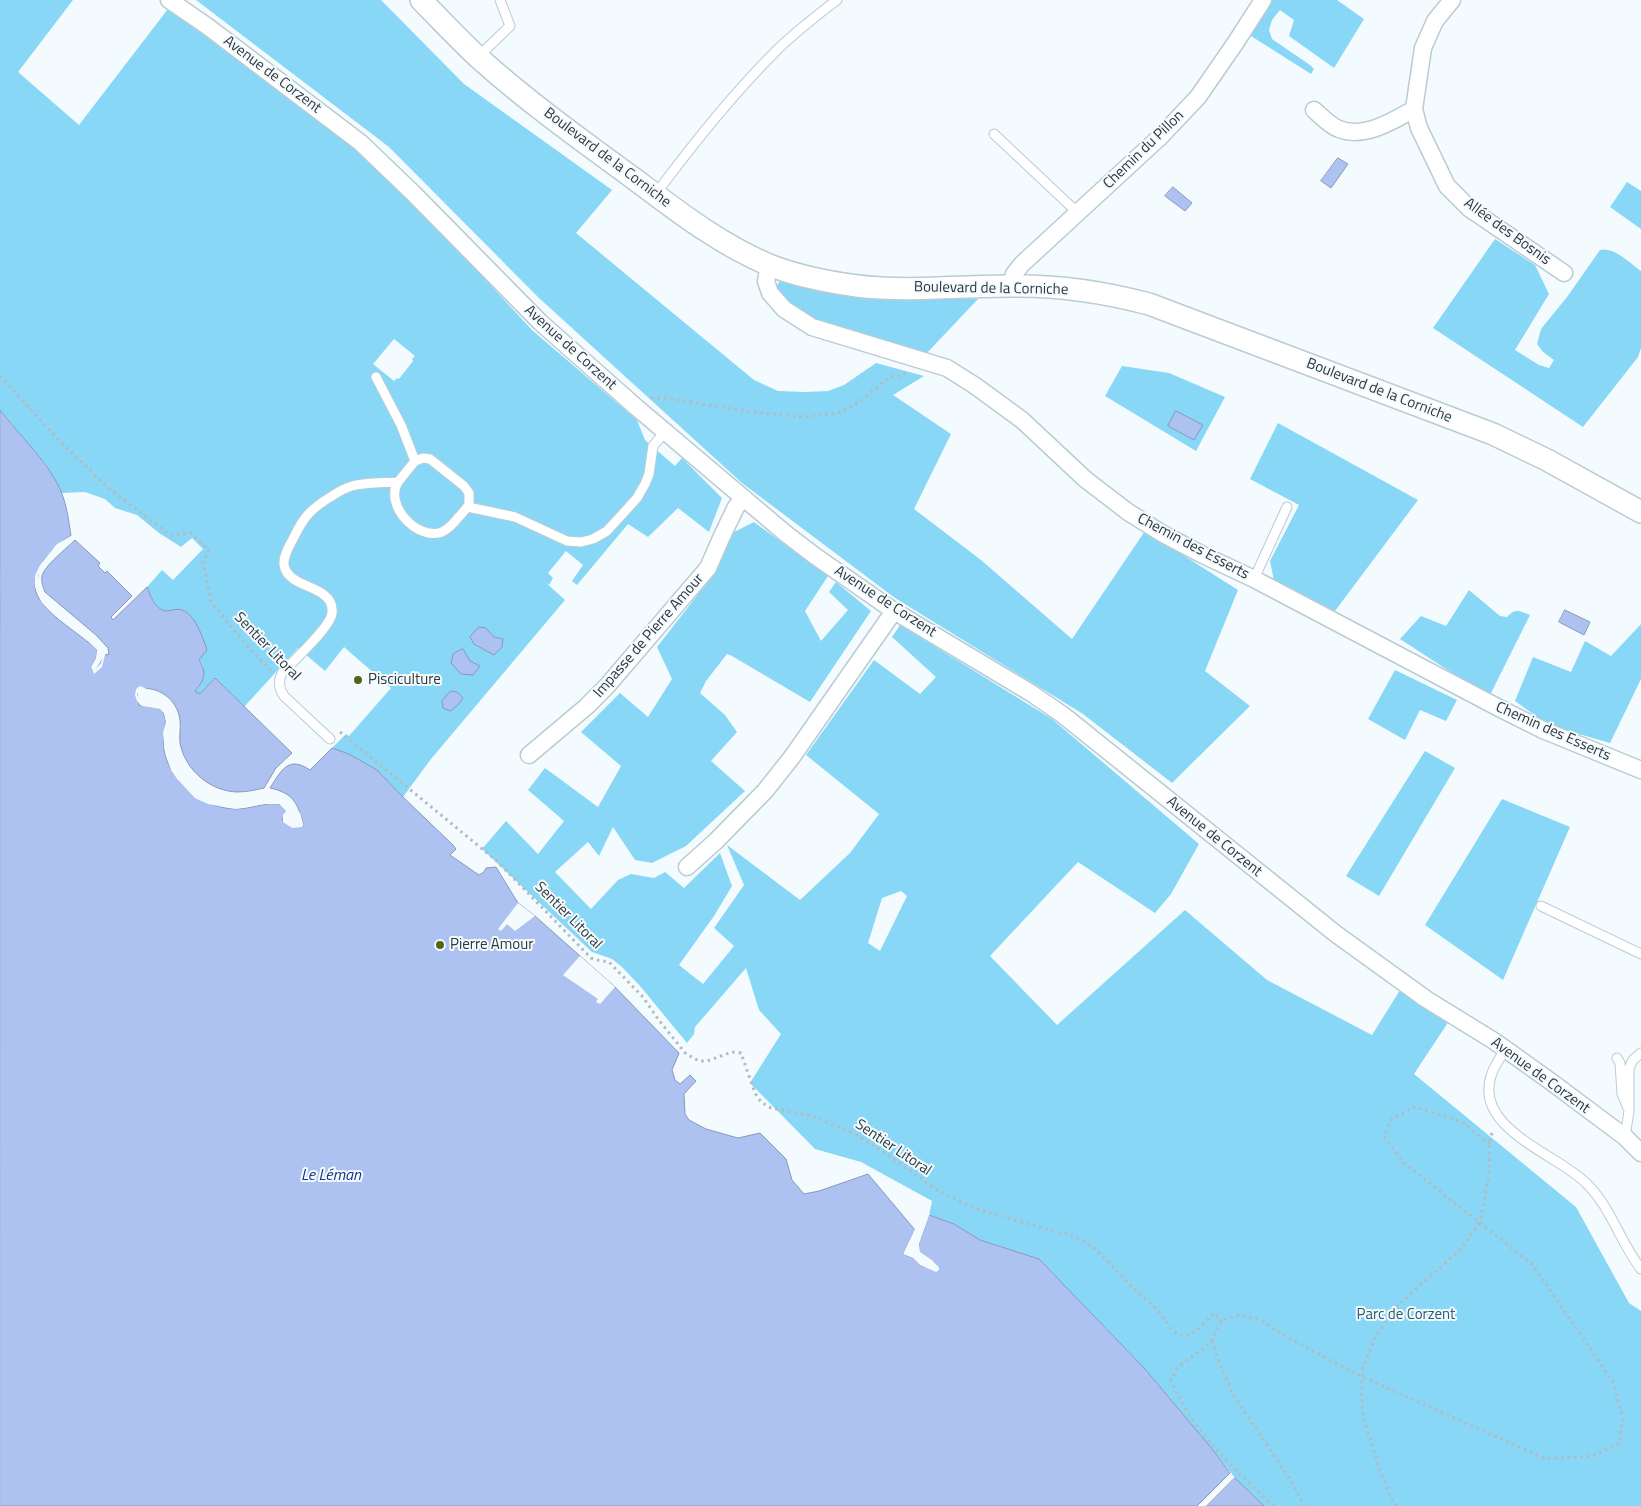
<!DOCTYPE html>
<meta charset="utf-8">
<style>
body{margin:0}
canvas{display:block;background:#f3fbfe}
</style>
<canvas width="1641" height="1506"></canvas>
<script>
const ctx = document.querySelector('canvas').getContext('2d');
ctx.lineJoin = 'round';
function paint(path, color) { ctx.fillStyle = color; ctx.fill(path, 'evenodd'); }
function stroke(path, color, width, dash) { ctx.strokeStyle = color; ctx.lineWidth = width; ctx.lineCap = dash ? 'butt' : 'round'; ctx.setLineDash(dash || []); ctx.stroke(path); }
function write(font, color, halo, rows, align = 'center') {
  ctx.font = font + ' "Titillium Web",sans-serif'; ctx.lineWidth = 4; ctx.setLineDash([]); ctx.textBaseline = 'middle'; ctx.strokeStyle = halo; ctx.fillStyle = color; for (const [text, x, y, turn = 0] of rows) {
    ctx.save(); ctx.translate(x, y); ctx.rotate((+turn || 0) * Math.PI / 180); ctx.textAlign = isNaN(turn) ? turn : align; if (halo) ctx.strokeText(text, 0, 0); ctx.fillText(text, 0, 0); ctx.restore();
  }
}
paint(new Path2D(`
 M0 0H73L18 72 79 125 171 5 374 164 443 234 532 330 637 420 645 440 675 466 682 458 722 498 709 532 678 508 648 537 628 524 577 585 572 581 583 565 566 551 548 573 553 578 549 585 545 582 565 600 431 759 403 797 377 770 349 754 332 748 346 734 349 736 391 688 344 647 325 671 298 648 244 707 215 678 199 695 195 691 200 685 203 666 165 611 155 606 147 587 162 570 173 580 203 549 192 538 181 547 159 533 137 515 115 508 105 499 85 492 62 493 45 464 0 410ZM394 339 415 356 412 359 413 361 399 379 397 378 394 381 373 364Z
 M196 0H381L464 84 612 190 576 233 754 380 778 391 805 392 828 391 844 385 876 363 924 376 893 395 951 434 914 509 981 560 1072 639 1145 531 1238 590 1205 671 1250 706 1172 783 1083 714 895 598 742 483 539 298 389 147Z
 M1271 0H1337L1364 19 1334 68 1289 36 1294 20 1280 10 1272 20 1269 30 1272 39 1310 65 1314 69 1311 74 1251 36V33Z
 M1627 182 1641 191V229L1610 207Z
 M1495 239 1535 265 1549 294 1515 350 1539 365 1549 368 1554 360 1543 352 1537 344 1541 329 1567 297 1600 250C1614 246 1631 264 1641 271V348L1638 357 1583 427 1433 328Z
 M780 281 873 297 978 299 926 354 813 320 793 308 774 290Z
 M1122 366 1169 373 1225 397 1196 451 1105 396Z
 M1278 423 1418 500 1335 611 1274 581 1270 561 1299 505 1250 479Z
 M754 522 828 576 805 611 821 641 848 610 829 592 836 582 871 611 810 702 732 656 727 654 706 681 700 693 725 715 737 732 711 761 745 791 686 846 652 863 635 860 613 827 599 856 588 842 555 872 591 909 618 880 631 874 654 878 665 872 684 888 720 853 732 886 714 916 679 965 703 984 734 946 714 928 744 885 727 845 800 900 850 853 879 814 806 755 874 660 920 694 936 677 892 637 900 625 1052 719 1199 844 1171 894 1155 913 1078 862 990 956 1057 1025 1185 910 1267 980 1372 1035 1402 987 1449 1021 1414 1074 1576 1207 1629 1303 1641 1311V1506H1264L1235 1478 1213 1450 1145 1369 1039 1259 980 1240 954 1224 929 1215 932 1201 861 1162 815 1149 750 1083 781 1034 759 1010 746 968 695 1027 694 1034 687 1043 640 986 622 967 612 959 592 952 482 849 506 821 538 854 564 821 528 790 545 768 598 807 621 766 581 732 620 693 648 717 672 679 657 647 717 570 730 534ZM901 891 907 896 880 951 868 943 882 898Z
 M1469 590 1500 616 1507 617C1516 608 1519 611 1530 615L1489 697 1400 639 1421 616 1446 626Z
 M1641 624V679L1610 743 1548 725 1515 701 1533 657 1571 672 1585 641 1611 656Z
 M1395 670 1457 700 1446 721 1420 710 1405 740 1368 719Z
 M1425 751 1455 768 1379 896 1346 876Z
 M1502 799 1570 827 1503 980 1425 925Z`), '#88d7f7');
const water = new Path2D(`
 M1338 158 1348 164 1331 188 1321 181Z
 M1173 187 1192 203 1185 211 1165 196Z
 M0 410C19 435 52 466 62 494 67 507 69 522 71 536 58 542 52 551 43 561 39 566 39 570 38 576 37 579 35 584 35 587 37 611 81 633 97 650L96 658 91 667 94 673 105 655 109 654 108 648 96 635 45 592C43 587 41 582 42 576 44 566 67 548 75 540L100 563 98 566 105 573 107 571 132 596 111 617 113 620 147 587C151 596 154 609 166 611 171 611 177 608 182 610 195 614 203 638 207 650L199 660C207 674 205 679 195 691L200 694 215 678 292 753 276 768 264 788C255 790 246 792 237 792 210 791 185 770 180 743 179 735 181 728 180 720 177 698 157 685 136 689L139 705 161 709C170 721 162 735 164 750 170 783 204 809 237 809 251 809 265 802 279 804L286 811 282 820 292 828 303 824C298 803 293 793 270 788 281 771 288 755 310 770L332 748 349 754 377 770 403 797 453 845 456 849 450 855 479 875 484 872 486 868 496 867 518 903 535 916 615 987 679 1053 672 1070 675 1080 680 1084 690 1075 696 1081 684 1094 685 1114 689 1120 706 1129 738 1138 760 1133 786 1159 792 1180 804 1194 819 1191 868 1174 915 1230 903 1254 913 1258 920 1265 936 1271 939 1267 933 1261 919 1252V1244L929 1215 954 1224 980 1240 1039 1259 1145 1369 1213 1450 1230 1473 1197 1506H0Z
 M1176 411 1203 425 1194 440 1168 426Z
 M1565 610 1590 622 1584 635 1559 622Z
 M479 627 486 628 494 637 503 639 502 647 494 655 474 644 470 637Z
 M463 649 470 661 480 666 473 675 461 674 451 663 453 654Z
 M451 691 457 692 463 698 458 705 450 711 443 708 442 701Z
 M1235 1478 1264 1506H1207Z`);
paint(water, '#aec2f1');
stroke(water, '#8898ba', 1);
paint(new Path2D(`
 M71 536 72 538 59 545 42 566 38 576V586L44 601 60 616 91 640 99 648V658L93 668 94 671 101 663 103 655H105L102 667 94 674 91 667 96 658 97 650 89 642 59 618 42 603 35 587V576L40 565 57 544Z
 M140 686 147 689 146 691 140 689 138 690 137 695 141 703 147 705 161 707 166 712 168 722 166 733 167 751 174 769 179 777 197 796 209 802 236 806 264 802H280L288 811 285 816V821L293 826 301 824 298 815 300 812 303 824 302 827 292 828 283 822V815L286 811 279 804H264L236 809 208 804 195 798 177 779 171 770 165 751 163 733 166 722 164 713 160 709 142 706 137 701 135 695 136 689Z
 M518 903 535 916 515 931 507 924 501 931 498 929Z
 M580 956 615 987 600 1004 596 1002 598 999 563 975Z
 M930 1213 919 1244 920 1252 932 1260 939 1267V1270L936 1272 920 1265 913 1258 903 1254 916 1227 918 1231 906 1252 914 1256 922 1263 936 1268 931 1262 916 1252V1243L927 1214Z`), '#f3fbfe');
const service = new Path2D(`
 M478 57 510 26 500 0
 M994 134 1078 213
 M655 195C692 145 732 95 775 52 794 33 816 16 837 0
 M376 377 401 425 415 461
 M468 507 515 517 567 541 581 542 593 539 607 531 637 498 645 484 649 474 653 446 665 432
 M1254 579 1287 507
 M330 739 284 696C279 689 278 681 282 673 293 661 331 627 332 613 335 584 288 590 284 565 283 555 290 545 294 537 304 516 312 508 332 496 338 492 345 488 352 486 367 482 383 483 398 482L415 461 423 458 430 459 464 486 469 493V504C466 510 461 514 457 519 453 524 448 529 442 532 417 541 384 505 398 482
 M1541 906 1641 954
 M1507 1046C1502 1056 1494 1065 1491 1076 1474 1129 1557 1154 1586 1183 1611 1207 1620 1242 1641 1269
 M1617 1058 1620 1063 1622 1094 1628 1108
 M1625 1137 1629 1111V1068L1633 1060 1641 1053`);
const minor = new Path2D(`
 M169 0 207 26 361 143 413 193 540 322 636 407 785 533 815 556 894 611 1031 693 1063 715 1336 934 1426 999 1494 1041 1550 1081 1625 1137 1641 1153
 M1452 0 1435 21 1423 48 1414 109 1419 128 1447 186 1470 209 1564 273
 M1314 110C1321 116 1330 126 1339 129 1364 139 1393 121 1414 109
 M769 265 766 281 770 293 784 309 812 327 947 368 974 385 1022 420 1085 479 1128 512 1163 534 1201 554 1254 579 1499 708 1543 730 1641 770
 M1011 286 1014 274 1022 264 1161 136 1198 97 1236 42 1263 0
 M529 755 586 707 607 686 708 568 722 536 736 507 744 498
 M687 867 716 841 765 791 792 757 894 611`);
const tertiary = new Path2D(`
 M421 0C441 20 459 40 480 59 528 102 581 140 633 178 676 210 719 244 769 265 797 276 827 282 857 286 907 292 960 286 1010 286 1058 285 1104 292 1149 304L1493 434 1547 460 1641 512`);
stroke(service, '#b9ccd4', 11);
stroke(minor, '#b9ccd4', 19);
stroke(tertiary, '#b9ccd4', 24);
stroke(new Path2D(`
 M0 376 53 434 107 487 172 536 191 533 209 550 203 562 211 602 247 646 272 672
 M651 398H666L753 412 801 417 837 413 854 406 890 377 901 376 907 371
 M340 732 497 861 591 958 597 960 609 962 643 997 658 1019 686 1054 699 1061H707L732 1052 741 1053 755 1093 761 1102 771 1108 812 1116 853 1133 879 1149 935 1189 971 1207 1056 1232C1089 1235 1107 1262 1129 1284 1138 1293 1148 1301 1157 1310 1164 1317 1173 1336 1184 1336 1192 1337 1208 1319 1214 1313L1222 1321
 M1212 1341 1220 1365 1234 1396 1292 1482 1304 1506
 M1274 1506C1237 1473 1189 1427 1171 1380L1177 1368 1212 1341 1216 1330 1223 1320 1239 1315 1259 1319 1285 1336 1362 1377 1546 1459 1593 1456 1619 1444 1623 1418 1613 1382 1533 1265 1404 1163 1384 1136 1392 1119 1414 1107 1462 1122 1489 1144
 M1397 1506 1391 1498 1379 1468 1364 1419 1361 1393 1363 1368 1375 1338 1394 1309 1462 1248 1480 1221 1489 1175V1144L1493 1129`), '#b3bbbe', 3, [2.5, 4]);
stroke(service, '#fff', 9);
stroke(minor, '#fff', 16);
stroke(tertiary, '#fff', 21);
for (const [x, y, r, color] of [
 [358,680,5,"#516716"],
 [440,945,5,"#516716"]
]) { const dot = new Path2D(); dot.arc(x, y, r, 0, 2 * Math.PI); ctx.fillStyle = color; ctx.fill(dot); stroke(dot, '#f3fbfe', 2); }
write('15px', '#30373a', '#f3fbfe', [
 ["Avenue de Corzent",272,75,37],
 ["Chemin du Pillon",1144,150,-44],
 ["Boulevard de la Corniche",607,158,37],
 ["Allée des Bosnis",1507,232,36],
 ["Boulevard de la Corniche",991,289,1],
 ["Avenue de Corzent",570,348,42],
 ["Boulevard de la Corniche",1379,391,21],
 ["Chemin des Esserts",1193,547,28],
 ["Avenue de Corzent",885,602,33],
 ["Impasse de Pierre Amour",649,636,-49],
 ["Sentier Litoral",267,647,46],
 ["Chemin des Esserts",1553,732,24],
 ["Avenue de Corzent",1214,837,39],
 ["Sentier Litoral",568,916,45],
 ["Avenue de Corzent",1540,1076,36],
 ["Sentier Litoral",893,1148,34]
]);
write('15px', '#30373a', '#f3fbfe', [
 ["Pisciculture",368,680],
 ["Pierre Amour",450,945]
], 'left');
write('15px', '#2d5b6d', '#f3fbfe', [
 ["Parc de Corzent",1406,1315]
]);
write('italic 16px', '#183187', '#f3fbfe', [
 ["Le Léman",331,1176]
]);
</script>
